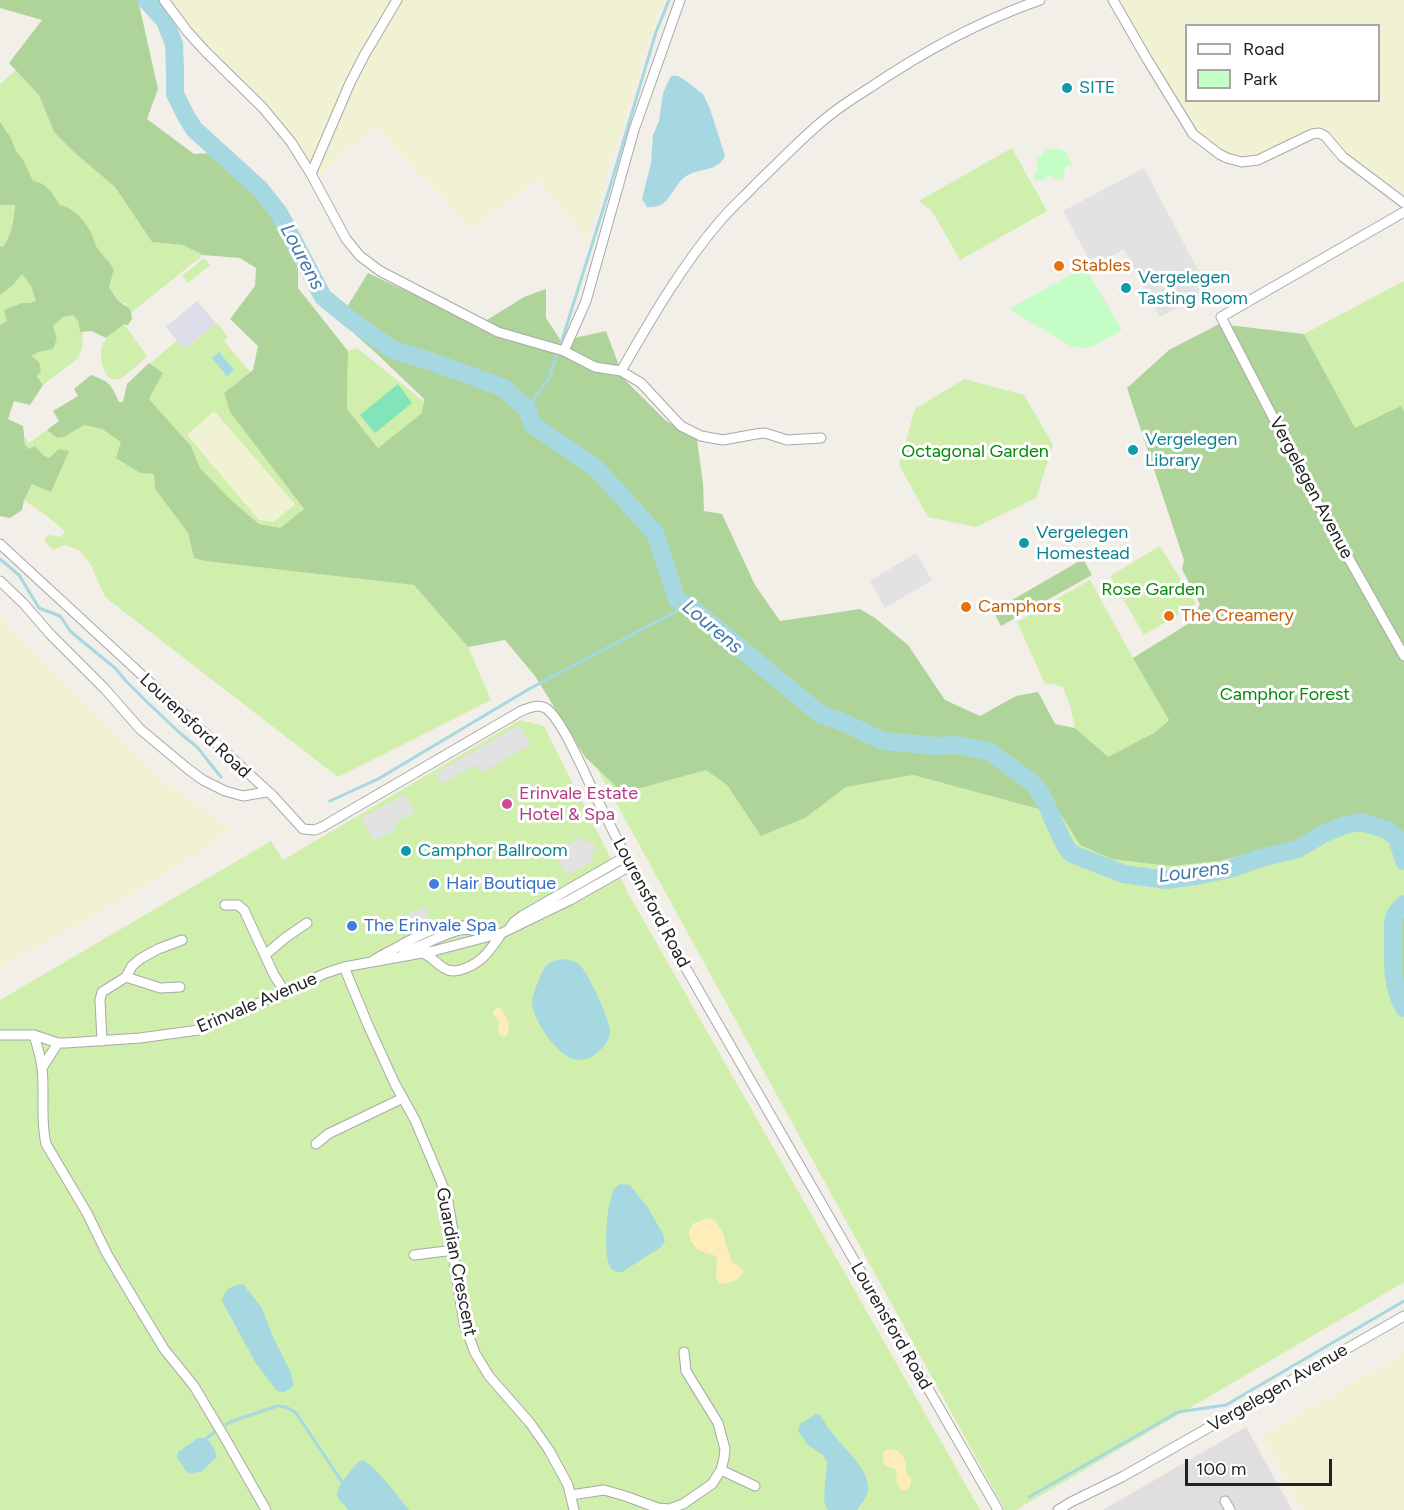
<!DOCTYPE html>
<style>
body{margin:0}
#map{position:relative;width:1404px;height:1510px;overflow:hidden;background:#f2eee8;font-family:Figtree,sans-serif}
canvas{display:block}
.legend{position:absolute;left:1185px;top:24px;width:195px;height:78px;box-sizing:border-box;background:#fff;border:2px solid #a7a7a7;margin:0;padding:8px 10px;list-style:none;font-size:18px;color:#222}
.legend li{display:flex;align-items:center;gap:12px;height:30px}
.legend b{width:30px;border:2px solid #a7a7a7}
.scale{position:absolute;left:1185px;top:1459px;width:147px;height:27px;box-sizing:border-box;border:3px solid #222;border-top:0;padding-left:8px;font-size:18px;line-height:21px;white-space:nowrap;color:#222;-webkit-text-stroke:4px #fff;paint-order:stroke}
</style>
<div id="map">
<canvas width="1404" height="1510"></canvas>
<ul class="legend">
<li><b style="height:8px;background:#fff"></b>Road</li>
<li><b style="height:16px;background:#c4fdc5"></b>Park</li>
</ul>
<div class="scale">100 m</div>
</div>
<script>
const ctx = document.querySelector('canvas').getContext('2d');
ctx.lineJoin = 'round';
function paint(path, color) { ctx.fillStyle = color; ctx.fill(path, 'evenodd'); }
function stroke(path, color, width, dash) { ctx.strokeStyle = color; ctx.lineWidth = width; ctx.lineCap = dash ? 'butt' : 'round'; ctx.setLineDash(dash || []); ctx.stroke(path); }
function write(font, color, halo, rows, align = 'center') {
  ctx.font = font + ' Figtree,sans-serif'; ctx.lineWidth = 6; ctx.setLineDash([]); ctx.textBaseline = 'middle'; ctx.strokeStyle = halo; ctx.fillStyle = color; for (const [text, x, y, turn = 0] of rows) {
    ctx.save(); ctx.translate(x, y); ctx.rotate((+turn || 0) * Math.PI / 180); ctx.textAlign = isNaN(turn) ? turn : align; if (halo) ctx.strokeText(text, 0, 0); ctx.fillText(text, 0, 0); ctx.restore();
  }
}
paint(new Path2D(`
 M1246 1427 1292 1510H1103Z`), '#e0dedf');
paint(new Path2D(`
 M168 0H663L647 47 587 241 538 178 473 228 374 126 318 177 191 31Z
 M1114 0H1404V193L1381 180 1344 153 1322 126 1260 156 1246 159 1226 155 1195 132ZM1186 26H1378V100H1186Z
 M214 411 295 504 273 522 259 521 187 435Z
 M0 616 153 774 231 827 200 852 107 908 0 967Z
 M1404 1353V1510H1303L1262 1436Z`), '#f1f1d3');
paint(new Path2D(`
 M16 70 39 95 54 132 76 154 115 187 152 242 183 245 203 255 132 312 126 304 119 301 109 287 114 268C109 260 101 254 96 246 95 244 94 239 93 237 88 224 74 207 60 205 54 195 46 182 33 181L24 161 16 151 11 138 0 122V84Z
 M1012 148 1047 211 960 260 932 211 919 201Z
 M15 204C14 219 12 235 3 247L0 246V205Z
 M204 258 210 265 188 283 182 276Z
 M22 274 31 286 36 301C28 303 21 303 13 305L7 321 0 325V295L13 285Z
 M1404 281V411L1401 406 1355 429 1304 334Z
 M73 315 78 321 80 332H83L82 349 77 359 43 385 37 375 30 356 38 352 53 348 57 339 53 326 63 317Z
 M216 323 219 325 228 337 224 341 250 372 224 393 230 412 304 509 280 528 259 524 231 500 200 468 191 446 149 399 163 373 150 364 177 340 185 349ZM214 411 295 504 273 522 259 520 187 435Z
 M124 324 147 356C140 362 130 373 121 378 104 387 97 356 103 344 107 336 116 330 124 324Z
 M357 348 423 401V413L378 448 347 409 348 351Z
 M964 379 1024 395 1053 445 1036 498 976 527 928 517 899 465 915 409Z
 M83 425 102 429 122 442 117 458 140 473 154 474 155 489 188 533 194 558 205 561 414 585 468 647 491 700 338 777 105 597 90 563 79 550 65 545 53 550 44 541 48 535 61 537 65 531 48 517 24 500 32 484 51 492 49 459 43 455 35 446 29 449 25 446 24 436 29 443 47 430 57 438 64 437Z
 M1160 546 1196 604 1144 635 1110 576Z
 M1090 580 1133 658 1169 719 1154 733 1108 758 1075 728 1071 709 1063 687 1053 684H1045L1017 622Z
 M520 720 544 726 628 893 980 1510H0V1000L271 841 283 860Z
 M597 768 623 793 706 770 727 785 761 836 805 818 845 787 913 775 1061 815 1080 845 1220 861 1295 842 1343 819 1361 815 1398 830 1404 845V915C1393 931 1396 972 1404 989V1282L1016 1510H1005Z`), '#d0eeac');
paint(new Path2D(`
 M0 0H138L158 89 147 119 194 154 213 153 245 183 268 210 298 263V288L348 351 347 409 378 448 422 413 424 399 377 354 339 320 368 273 479 325 524 297 546 289V318L561 341 606 331 624 379 665 420 697 440 703 484 704 511 722 514 755 585 780 621 860 609 875 618 908 645 945 700 980 716 1016 696 1038 692 1055 724 1075 728 1108 757 1154 733 1169 720 1133 658 1191 622 1200 604 1182 569 1184 560 1127 388 1169 350 1219 324 1304 334 1355 428 1401 406 1404 411V845L1398 830 1361 815 1343 819 1295 842 1220 861 1170 866 1112 859 1080 845 1061 815 913 775 846 787 805 818 761 836 727 785 706 770 623 793 585 757 535 676 505 640 468 647 414 585 205 561 194 558 188 533 155 489 154 474 140 473 116 458 121 442 102 429 84 425 64 437 57 438 47 430 59 421 53 411 78 396 74 389 91 375C110 382 111 384 119 402H123L127 384 149 363 163 373 149 399 191 446 200 468 231 500 259 524 280 528 304 509 230 412 224 393 253 370 258 346 230 319 255 286 256 268 240 258 203 255 183 245 152 242 115 187 76 154 54 132 39 95 9 63 42 20 0 8Z
 M0 122 11 138 16 151 24 161 33 181C46 182 54 195 60 205 74 207 88 224 93 237 94 239 95 244 96 246 101 254 109 260 114 269L109 287C112 291 115 297 118 300 126 308 132 305 132 319L128 325 124 324 106 338 92 331 80 332 78 321 73 315 63 317 53 326 57 339 53 349 38 352 31 356 39 362 41 372 37 376 43 385 30 405 14 401 8 419 23 426 25 445 29 449 35 446 43 455 49 458 59 449 69 451 51 492 32 484 24 500 22 510 10 518 0 516V325L7 321 4 310 21 303H29L36 301 31 286 22 274 13 285 0 295V246L3 247C12 235 14 219 15 205H0Z
 M1083 559 1092 575 1001 626 993 611Z
 M1404 916V989C1396 972 1393 931 1404 916Z`), '#afd49a');
paint(new Path2D(`
 M497 1008H500C506 1015 513 1028 506 1036 495 1037 498 1029 500 1022L493 1014 494 1010Z
 M709 1218 715 1220 723 1233 731 1261 743 1270C742 1280 728 1284 719 1284 712 1273 720 1261 716 1257 713 1253 707 1254 703 1252 694 1249 688 1238 689 1229L694 1223Z
 M889 1449 898 1451 904 1458 906 1464V1472L911 1479C911 1485 909 1491 902 1491L897 1484 896 1469 888 1467 883 1463V1452Z`), '#ffedb9');
paint(new Path2D(`
 M1056 148 1067 152V156L1070 161 1072 166 1068 165 1065 166 1064 177C1059 183 1055 178 1049 175L1044 180H1035L1034 177 1038 166 1035 158 1041 156 1044 151Z
 M1085 267 1122 330 1090 348 1072 347 1009 309Z`), '#c4fdc5');
paint(new Path2D(`
 M398 384 412 403 375 433 360 415Z`), '#82e5b9');
paint(new Path2D(`
 M1144 168 1209 291 1160 317 1124 249 1093 266 1063 211Z
 M916 553 932 580 885 608 870 581Z
 M519 725 531 744 481 773 476 765 442 784 436 773Z
 M404 794 415 812 394 824 396 829 375 841 361 819Z
 M581 837 584 843 591 840 597 849 590 854 594 860 567 876 554 853Z
 M425 907 431 921 404 933 397 919Z`), '#e2e2e2');
paint(new Path2D(`
 M197 301 216 323 184 349 166 327Z`), '#dcdde8');
paint(new Path2D(`
 M671 76H678L686 81 703 94 710 109 725 156C717 173 698 167 685 177 670 188 671 209 647 207L642 199 651 163 653 135 659 121 663 93 669 80Z
 M219 352 234 370 227 376 212 358Z
 M562 959C568 960 574 960 579 964 588 972 609 1018 610 1030 610 1038 606 1045 600 1050 595 1055 588 1060 580 1060 560 1061 534 1022 532 1004 532 996 535 989 538 982 544 967 545 962 562 959Z
 M620 1184 630 1185 648 1208 663 1234 665 1241 661 1247 622 1272C617 1272 613 1272 610 1267 603 1255 606 1196 616 1187 617 1186 619 1185 620 1184Z
 M243 1284 262 1308 273 1337 290 1371 293 1381V1385L291 1388 284 1392 277 1391 255 1362 222 1301C225 1289 231 1285 243 1284Z
 M816 1414 820 1415C825 1423 830 1431 836 1438 847 1451 874 1475 867 1494 865 1500 860 1505 857 1510H828L825 1505 824 1498 827 1462 823 1455 808 1445 798 1431 800 1424Z
 M198 1438H207L214 1448 217 1457 202 1471 190 1474 186 1471 177 1457 178 1452Z
 M363 1460C376 1467 399 1497 409 1510H349C345 1506 338 1501 337 1495 335 1487 353 1469 358 1462Z`), '#a6d8e2');
stroke(new Path2D(`
 M527 409 549 378 563 337 606 200 656 32 669 0
 M0 559 19 575 39 608 60 616 71 632 115 668 126 681 147 702 181 734 197 747 221 777
 M330 801 378 779 529 689 688 605
 M226 1425 230 1422 277 1406 286 1407 296 1413 342 1482
 M207 1438 217 1430
 M1029 1497 1178 1412 1226 1405 1404 1301`), '#a6d8e2', 3);
stroke(new Path2D(`
 M146 0 165 21 174 44 175 70V94L186 116 194 129 260 189 279 213 323 297 351 320 393 350 430 361 504 388 527 409 533 425 596 468 655 533 677 600 688 605 820 714 840 721 883 741 936 746 959 745 990 752 1033 783 1042 795 1060 835 1066 847 1072 854 1124 874 1166 880 1196 876 1230 869 1261 858 1298 849 1323 834 1345 825 1361 822 1387 830 1397 838 1404 861
 M1404 904C1401 907 1397 911 1395 915 1392 923 1393 931 1393 939 1393 964 1391 984 1404 1008`), '#a6d8e2', 18);
const street = new Path2D(`
 M164 0 187 31 205 51 263 108 291 142 311 174 350 83 365 54 397 0
 M1113 0 1147 59 1193 134 1219 154 1227 158 1242 162 1258 160 1312 134 1319 133 1325 136 1343 157 1404 203
 M311 174 346 239 360 256 380 271 498 332 564 351 595 367 621 371 641 383 681 426 701 436 723 440 756 434 765 433 787 440 821 438
 M1404 212 1221 317 1318 504 1404 656
 M564 351 586 301 634 130 680 0
 M621 371C651 319 682 265 721 220 732 207 745 196 756 184 777 164 797 143 819 124 835 110 853 98 871 87 924 51 980 21 1040 0
 M0 544 273 796 303 829 315 830 322 827 521 711C529 708 539 703 547 709 563 721 586 777 596 797 618 842 641 887 665 932L998 1510
 M0 581 24 604 50 634 105 689 140 729 188 769 203 780 225 791 243 796 266 792
 M225 905H238L244 910 274 975 285 992
 M509 929 514 922 522 916 625 857
 M422 953C432 956 437 965 446 969 451 972 455 971 460 970 482 964 490 950 502 933
 M403 954C413 948 423 945 433 940 457 929 467 925 492 936
 M265 955 285 938 307 923
 M374 960C383 954 393 950 403 944 424 933 449 918 473 929
 M344 967 368 1025 395 1084 415 1120 447 1196 453 1231 455 1268 464 1323 475 1353 489 1376 530 1423 549 1450 568 1485 574 1510
 M126 977 160 988 180 987
 M0 1035H34L58 1043H66L140 1038 199 1030 326 973 344 967 433 951 502 933 570 900 630 866
 M34 1035C37 1046 41 1057 42 1068 45 1093 40 1119 46 1144L87 1213 107 1254 126 1286 164 1349 194 1386 225 1438 266 1510
 M102 1041 100 1000 102 992 126 977 132 966 140 959 158 949 182 940
 M42 1068 58 1043
 M316 1144 328 1134 403 1098
 M414 1255 454 1250
 M721 1470 755 1486
 M571 1495 604 1490 625 1496 658 1508 669 1509 683 1504 712 1484 721 1470 724 1458 725 1449 722 1438 718 1423 686 1371 684 1352
 M1225 1501 1230 1510
 M1058 1510 1071 1502 1122 1477 1404 1316`);
stroke(street, '#a9a9a9', 11);
stroke(street, '#fff', 9);
for (const [x, y, r, color] of [
 [1067,88,6,"#0f9aa8"],
 [1059,266,6,"#e8710a"],
 [1126,288,6,"#0f9aa8"],
 [1133,450,6,"#0f9aa8"],
 [1024,543,6,"#0f9aa8"],
 [966,607,6,"#e8710a"],
 [1169,616,6,"#e8710a"],
 [507,804,6,"#d1479c"],
 [406,851,6,"#0f9aa8"],
 [434,884,6,"#3f7fe0"],
 [352,926,6,"#3f7fe0"]
]) { const dot = new Path2D(); dot.arc(x, y, r, 0, 2 * Math.PI); ctx.fillStyle = color; ctx.fill(dot); stroke(dot, '#fff', 2); }
write('18px', '#0d838f', '#fff', [
 ["SITE",1079,88],
 ["Vergelegen",1138,278],
 ["Tasting Room",1138,299],
 ["Vergelegen",1145,440],
 ["Library",1145,461],
 ["Vergelegen",1036,533],
 ["Homestead",1036,554],
 ["Camphor Ballroom",418,851]
], 'left');
write('18px', '#c56008', '#fff', [
 ["Stables",1071,266],
 ["Camphors",978,607],
 ["The Creamery",1181,616]
], 'left');
write('18px', '#058a08', '#fff', [
 ["Octagonal Garden",975,452],
 ["Rose Garden",1153,590],
 ["Camphor Forest",1285,695]
]);
write('18px', '#222', '#fff', [
 ["Vergelegen Avenue",1311,488,62],
 ["Lourensford Road",195,726,43],
 ["Lourensford Road",651,903,62],
 ["Erinvale Avenue",257,1003,-23],
 ["Guardian Crescent",456,1262,79],
 ["Lourensford Road",891,1326,60],
 ["Vergelegen Avenue",1278,1388,-30]
]);
write('18px', '#b23c85', '#fff', [
 ["Erinvale Estate",519,794],
 ["Hotel & Spa",519,815]
], 'left');
write('18px', '#366cbe', '#fff', [
 ["Hair Boutique",446,884],
 ["The Erinvale Spa",364,926]
], 'left');
write('italic 20px', '#417aa8', '#fff', [
 ["Lourens",302,257,62],
 ["Lourens",712,627,40],
 ["Lourens",1194,872,-7]
]);
</script>
